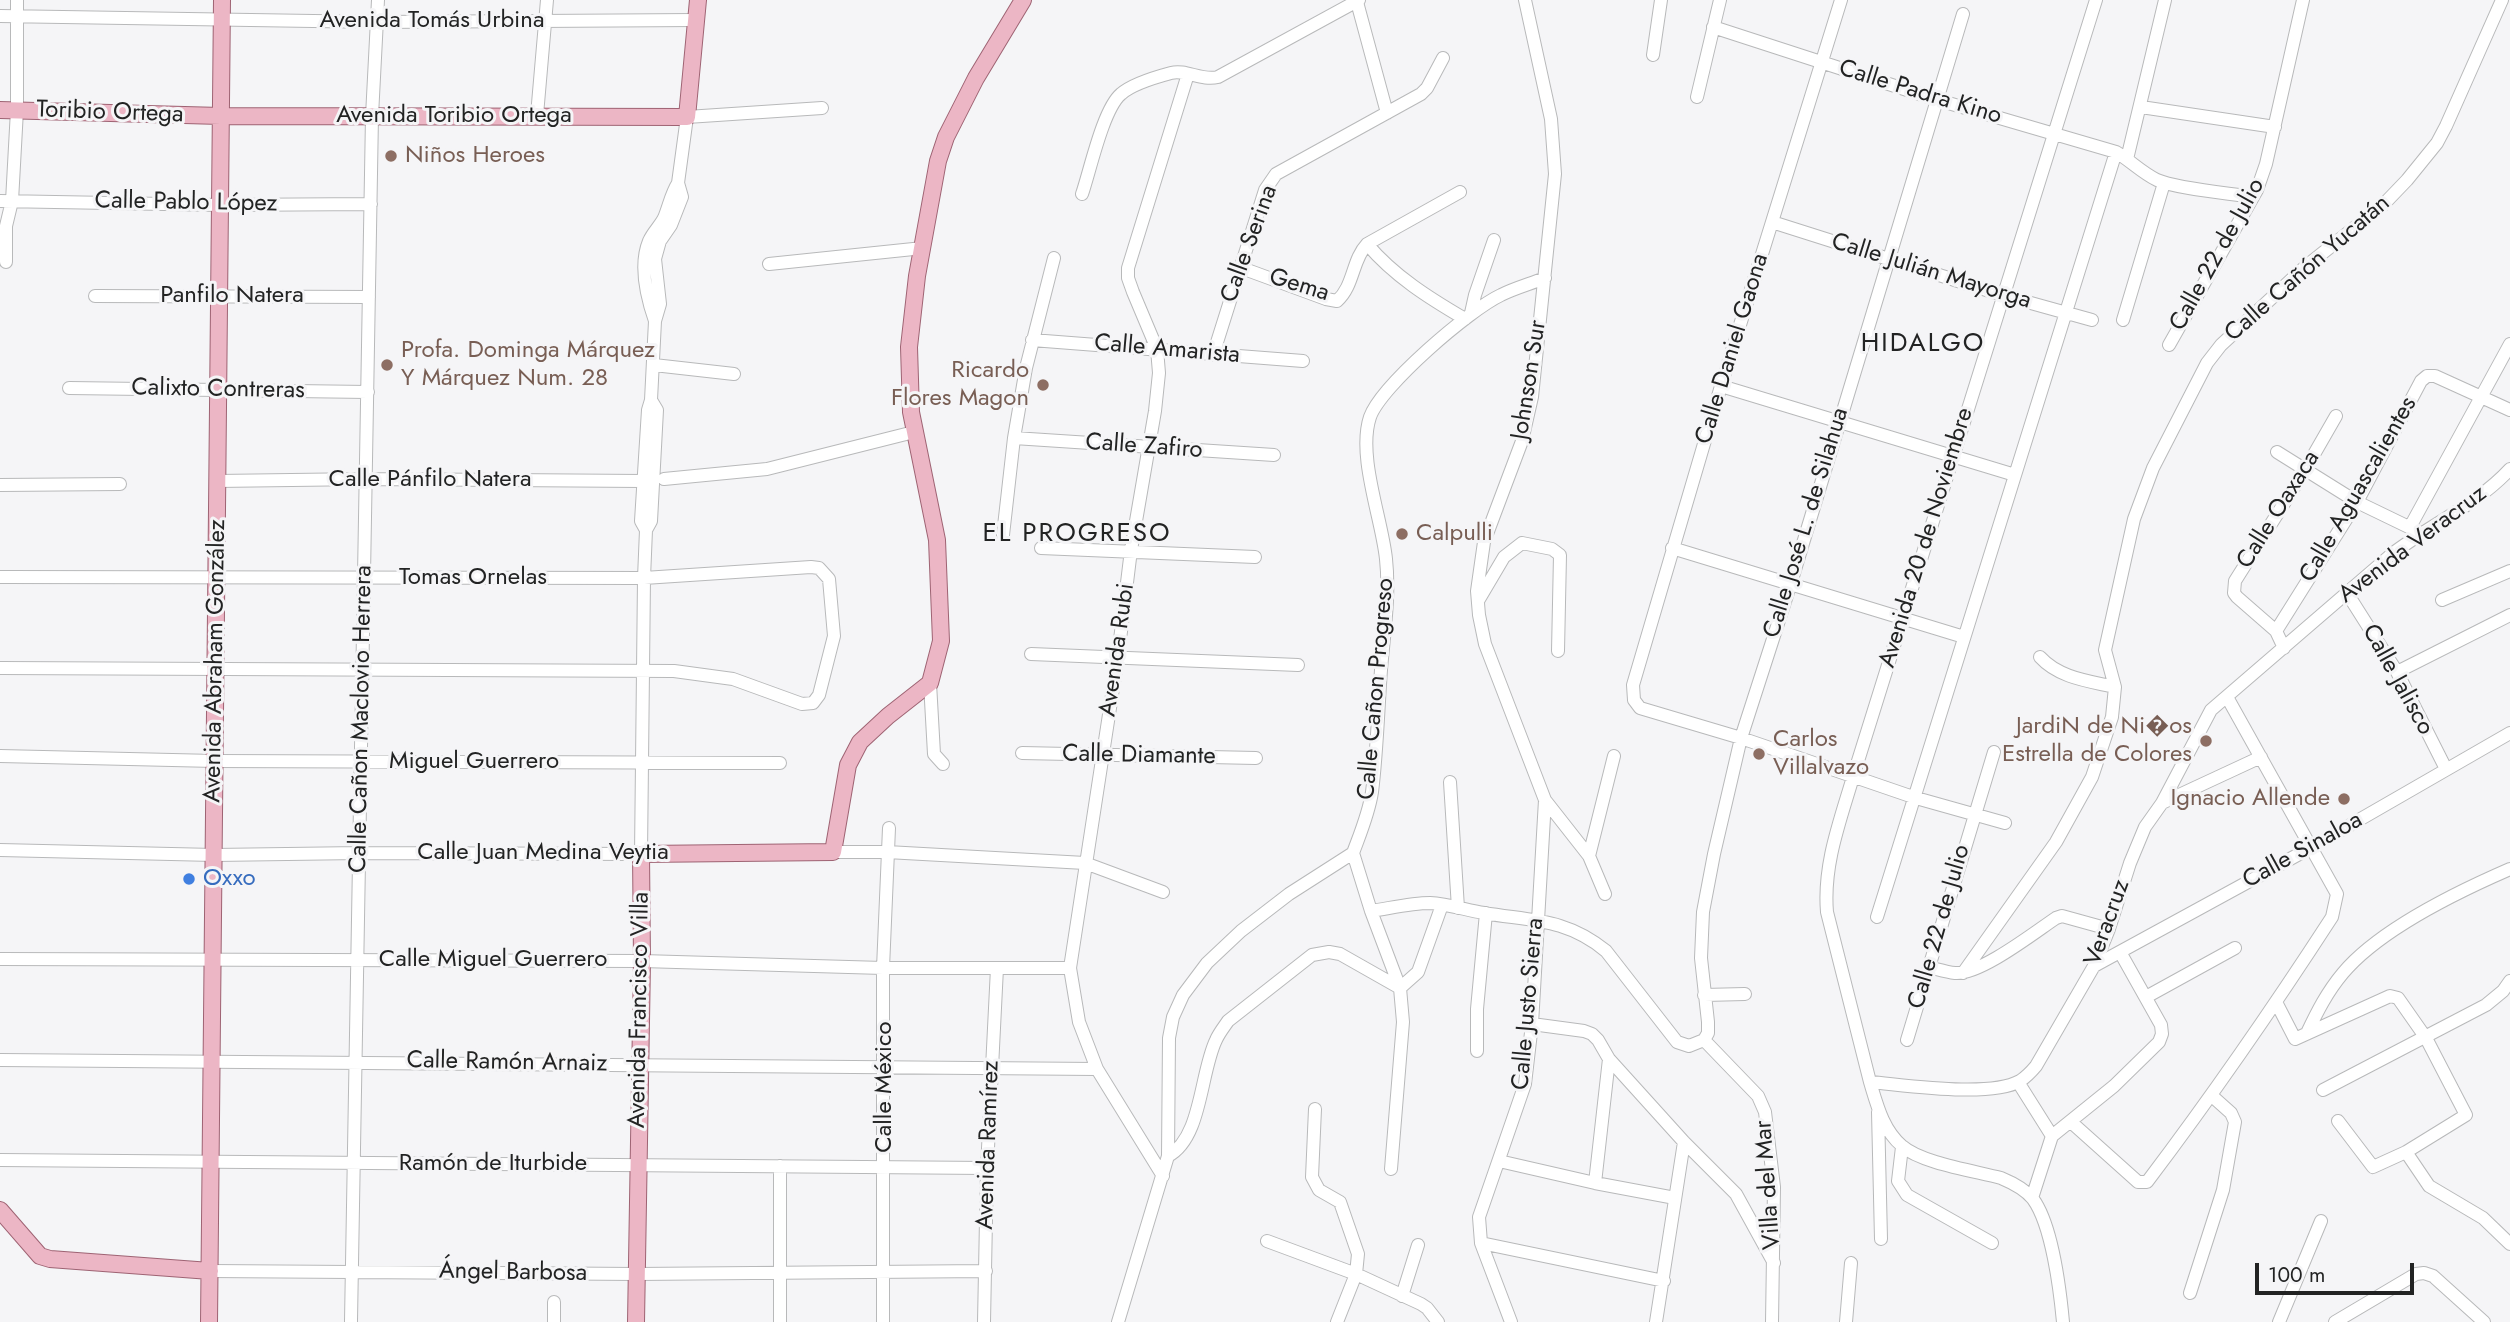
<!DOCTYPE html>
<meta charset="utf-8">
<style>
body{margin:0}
#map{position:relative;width:2510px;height:1322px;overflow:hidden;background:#f5f5f7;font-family:Jost,sans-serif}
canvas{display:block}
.scale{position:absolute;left:2255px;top:1263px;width:159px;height:32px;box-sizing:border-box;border:4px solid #222323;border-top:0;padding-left:9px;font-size:21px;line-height:24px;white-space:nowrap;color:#222323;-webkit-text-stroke:5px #f5f5f7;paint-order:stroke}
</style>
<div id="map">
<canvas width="2510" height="1322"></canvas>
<div class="scale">100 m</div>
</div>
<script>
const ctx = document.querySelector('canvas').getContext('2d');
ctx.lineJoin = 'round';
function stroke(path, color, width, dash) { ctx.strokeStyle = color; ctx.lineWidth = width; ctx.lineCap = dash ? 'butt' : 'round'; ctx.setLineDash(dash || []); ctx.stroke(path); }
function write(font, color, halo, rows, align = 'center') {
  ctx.font = font + ' Jost,sans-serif'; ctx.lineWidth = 6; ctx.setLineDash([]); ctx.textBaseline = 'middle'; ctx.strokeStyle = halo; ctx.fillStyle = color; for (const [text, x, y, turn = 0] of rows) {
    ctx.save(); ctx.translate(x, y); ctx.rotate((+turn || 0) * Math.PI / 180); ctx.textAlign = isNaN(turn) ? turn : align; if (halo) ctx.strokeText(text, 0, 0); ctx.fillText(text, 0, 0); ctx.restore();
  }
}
const minor = new Path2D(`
 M1525 0 1551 119 1555 174 1532 397 1522 441 1484 542 1477 591 1479 615 1485 644 1545 800 1589 856 1605 894
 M1841 0 1721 386 1633 685 1634 700 1640 708 1741 738 1916 798 2005 823
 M1357 2 1387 113
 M0 16 376 22 696 20
 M1713 27 1938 100 2116 152C2131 161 2141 172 2157 180 2178 189 2228 193 2253 197
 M1653 55 1661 0
 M1697 97 1720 0
 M2141 107 2275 127
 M537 115 547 0
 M2127 159 2165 0
 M1082 194C1090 171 1103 109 1121 94 1132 84 1156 77 1171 73 1186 69 1201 81 1218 77L1359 0
 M0 201 220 205 371 204
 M1772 222 2002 295 2092 320
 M1367 244C1394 276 1429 298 1465 319
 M6 262V226L12 201 17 110V0
 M769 264 923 248
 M1239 267 1326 299 1337 301C1354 286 1352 260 1367 244L1460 192
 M95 296 369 297
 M1471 313 1475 295 1494 240
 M2123 320 2164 183
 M655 321C647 298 639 265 649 241 653 232 660 226 664 218 669 206 671 194 678 183
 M1032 340 1303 361
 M2169 345 2257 190 2266 164 2303 0
 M1213 355 1265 190 1276 174 1421 94 1427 88 1443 58
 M654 365 734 374
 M1721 386 2015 475
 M69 388 368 392
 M1014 438 1274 455
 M2277 452 2357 502 2417 531
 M664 479 767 469 914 432
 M217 481 366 479 643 481
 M0 485 120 484
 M2410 527 2510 344
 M646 530 641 521 648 410 651 400 655 321 660 304 655 259 660 241 671 225 682 197 678 183 687 117 822 108
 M1003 535 1014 438 1026 368 1054 258
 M1041 548 1255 557
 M1672 548 1964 637
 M0 577 644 578 811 567 819 568 829 579 834 636 819 695 813 703 802 704 733 679 674 671 0 668
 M2347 593 2397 672 2446 769
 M2442 600 2510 571
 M1478 601 1504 557 1522 543 1552 549 1560 555 1558 651
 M2276 631 2237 597 2234 593 2235 581 2305 470 2336 416
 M2284 648 2276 631 2357 502 2421 381 2427 376H2435L2510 410
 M1031 654 1298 665
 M2040 657C2059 678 2089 681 2115 687
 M2397 672 2510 615
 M930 683 934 754 943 764
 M1022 753 1256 758
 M0 756 215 761 780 763
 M1450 782 1458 908
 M2162 803 2261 757
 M0 850 214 855 360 853 641 854 644 578 646 530 651 521 657 410 651 400
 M833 852H887L1085 863 1163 892
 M1353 853C1360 834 1369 813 1372 792 1377 752 1378 711 1381 670 1384 633 1390 596 1386 559 1382 519 1357 456 1370 417 1381 386 1469 310 1501 295 1515 288 1530 284 1545 278
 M1353 853 1371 911 1400 988 1403 1022 1391 1169
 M1589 856 1614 756
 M1371 911C1391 908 1411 903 1430 903 1448 904 1466 910 1484 913 1531 921 1566 918 1606 951L1677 1042 1689 1046 1704 1040
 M1877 917 2116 152
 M0 959 642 961 883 968H1070
 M2094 966 2312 847 2510 733
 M1928 967C1937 969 1946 972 1955 973 1980 975 2035 932 2056 918L2062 916 2109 929
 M1963 973 2056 842 2092 777 2112 717 2115 687 2105 650 2134 519 2153 468 2207 363 2221 345 2305 267 2383 205 2407 180 2437 143 2446 126 2502 0
 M1400 988 1418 972 1442 905
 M1704 995 1745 994
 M2146 997 2235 948
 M2276 1002 2295 1039 2390 996 2398 998 2426 1038 2466 1115 2406 1152 2373 1167 2338 1121
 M1532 1024 1584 1031 1592 1034 1598 1040 1609 1059 1684 1142 1736 1194 1774 1263
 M2307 1033C2317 1012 2327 992 2343 973 2380 929 2457 892 2510 869
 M1704 1040 1708 1033V1022L1701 958 1703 912 1714 854 1741 738 1791 583 1963 14
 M1704 1040 1758 1096 1765 1112 1774 1187 1772 1322
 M1907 1040 1994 752
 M1477 1051V1009L1486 913
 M0 1060 1097 1069
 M1870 1082C1906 1085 1989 1098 2020 1081 2026 1077 2031 1072 2036 1066L2094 966 2109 929 2130 863 2145 827 2162 803 2211 710 2392 554C2430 525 2478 504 2510 469
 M2018 1082 2052 1136
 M2323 1090 2486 1005 2503 991 2510 981
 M1315 1109 1312 1177 1319 1190 1340 1202 1358 1254 1356 1274 1337 1322
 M1878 1112 1881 1239
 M2071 1122 2138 1182H2147C2212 1096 2273 1008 2332 917L2337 894 2227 697
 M1902 1147 1898 1181 1907 1195 1992 1243
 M2406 1152 2429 1186 2483 1218 2510 1244
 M1168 1156C1202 1138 1200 1073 1216 1040 1219 1033 1224 1027 1228 1021L1312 955 1329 952 1340 954 1400 988
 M0 1160 987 1168
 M1499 1161 1595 1183 1675 1198
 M780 1166V1322
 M1163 1176 1097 1069 1079 1022 1070 968 1118 656 1131 550 1155 411 1159 373 1157 349 1133 292 1128 278V268L1188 74
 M1595 1183 1609 1059
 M2032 1198 2052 1136 2114 1086 2159 1042 2162 1034 2161 1025 2120 952
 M1267 1241 1356 1274 1421 1304 1427 1308 1438 1322
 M1481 1243 1664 1281
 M210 1271 637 1274 986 1271
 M2190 1293 2223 1190 2235 1122 2231 1113 2212 1096
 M1402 1296 1418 1245
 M351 1322 372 116 378 0
 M554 1322V1302
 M883 1322V968L889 828
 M984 1322 987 1168 997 968
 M1118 1322 1168 1156 1169 1038 1173 1017 1183 995 1207 963 1241 931 1289 894 1353 853
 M1511 1322 1481 1243 1479 1217 1525 1084 1532 1024 1545 800
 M1656 1322 1684 1142
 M1846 1322 1851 1263
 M2063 1322C2060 1290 2052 1225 2033 1199 2025 1189 2013 1183 2001 1178 1975 1171 1921 1163 1902 1146 1883 1130 1877 1105 1870 1082L1827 912C1823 865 1840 821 1853 777L2096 0
 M2279 1322 2321 1221
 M2335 1322 2416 1274 2424 1273 2433 1276 2484 1322`);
const major = new Path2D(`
 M0 110 221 116 687 117 698 0
 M0 1210 40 1256 50 1259 210 1271
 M209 1322 222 0
 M636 1322 642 961 641 854 833 852 848 765 860 742 888 716 930 683 941 641 937 540 911 412 909 347 917 276 938 161 946 137 976 78 1023 0`);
stroke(minor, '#b8b9ba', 14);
stroke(major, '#9e6373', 18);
stroke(minor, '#fff', 12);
stroke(major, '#ecb6c5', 16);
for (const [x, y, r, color] of [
 [391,156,7,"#8d6e63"],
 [387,365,7,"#8d6e63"],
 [1043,385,7,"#8d6e63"],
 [1402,534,7,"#8d6e63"],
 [2206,741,7,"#8d6e63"],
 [1759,754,7,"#8d6e63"],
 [2344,799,7,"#8d6e63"],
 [189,879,7,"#3f7fe0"]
]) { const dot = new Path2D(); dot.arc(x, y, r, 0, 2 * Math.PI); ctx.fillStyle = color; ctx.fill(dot); stroke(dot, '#f5f5f7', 2.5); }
write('24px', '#222323', '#f5f5f7', [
 ["Avenida Tomás Urbina",432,21],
 ["Calle Padra Kino",1920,93,17],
 ["Toribio Ortega",110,113,2],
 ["Avenida Toribio Ortega",454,116],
 ["Calle Pablo López",186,203,1],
 ["Calle Serina",1250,244,-70],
 ["Calle 22 de Julio",2218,255,-61],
 ["Calle Cañón Yucatán",2308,269,-41],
 ["Calle Julián Mayorga",1931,272,17],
 ["Gema",1299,286,17],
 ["Panfilo Natera",232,296],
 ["Calle Daniel Gaona",1733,349,-73],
 ["Calle Amarista",1167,350,5],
 ["Johnson Sur",1530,380,-81],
 ["Calixto Contreras",218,390,1],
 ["Calle Zafiro",1144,447,4],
 ["Calle Pánfilo Natera",430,480],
 ["Calle Aguascalientes",2359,490,-60],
 ["Calle Oaxaca",2279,510,-58],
 ["Calle José L. de Silahua",1807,523,-73],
 ["Avenida 20 de Noviembre",1927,538,-73],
 ["Avenida Veracruz",2413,545,-37],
 ["Tomas Ornelas",473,578],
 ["Avenida Rubi",1118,650,-82],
 ["Avenida Abraham González",216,661,-89],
 ["Calle Jalisco",2397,680,61],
 ["Calle Cañon Progreso",1377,689,-85],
 ["Calle Cañon Maclovio Herrera",362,719,-89],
 ["Calle Diamante",1139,756,1],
 ["Miguel Guerrero",474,762],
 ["Calle Sinaloa",2303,851,-29],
 ["Calle Juan Medina Veytia",543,853],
 ["Veracruz",2108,923,-70],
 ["Calle 22 de Julio",1940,927,-74],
 ["Calle Miguel Guerrero",493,960],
 ["Calle Justo Sierra",1529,1004,-85],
 ["Avenida Francisco Villa",640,1010,-89],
 ["Calle Ramón Arnaiz",507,1063,1],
 ["Calle México",885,1087,-90],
 ["Avenida Ramírez",989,1145,-88],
 ["Ramón de Iturbide",493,1164],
 ["Villa del Mar",1769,1185,-94],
 ["Ángel Barbosa",513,1273,1]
]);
write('24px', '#785e54', '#f5f5f7', [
 ["Niños Heroes",405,156],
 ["Profa. Dominga Márquez",401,351],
 ["Y Márquez Num. 28",401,379],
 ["Ricardo",1029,371,"right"],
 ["Flores Magon",1029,399,"right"],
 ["Calpulli",1416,534],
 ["JardiN de Ni�os",2192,727,"right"],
 ["Estrella de Colores",2192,755,"right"],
 ["Carlos",1773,740],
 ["Villalvazo",1773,768],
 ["Ignacio Allende",2330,799,"right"]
], 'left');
write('24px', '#366cbe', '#f5f5f7', [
 ["Oxxo",203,879]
], 'left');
ctx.letterSpacing = '2px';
write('26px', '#222323', '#f5f5f7', [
 ["HIDALGO",1923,345],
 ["EL PROGRESO",1077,535]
]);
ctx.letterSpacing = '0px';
</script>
